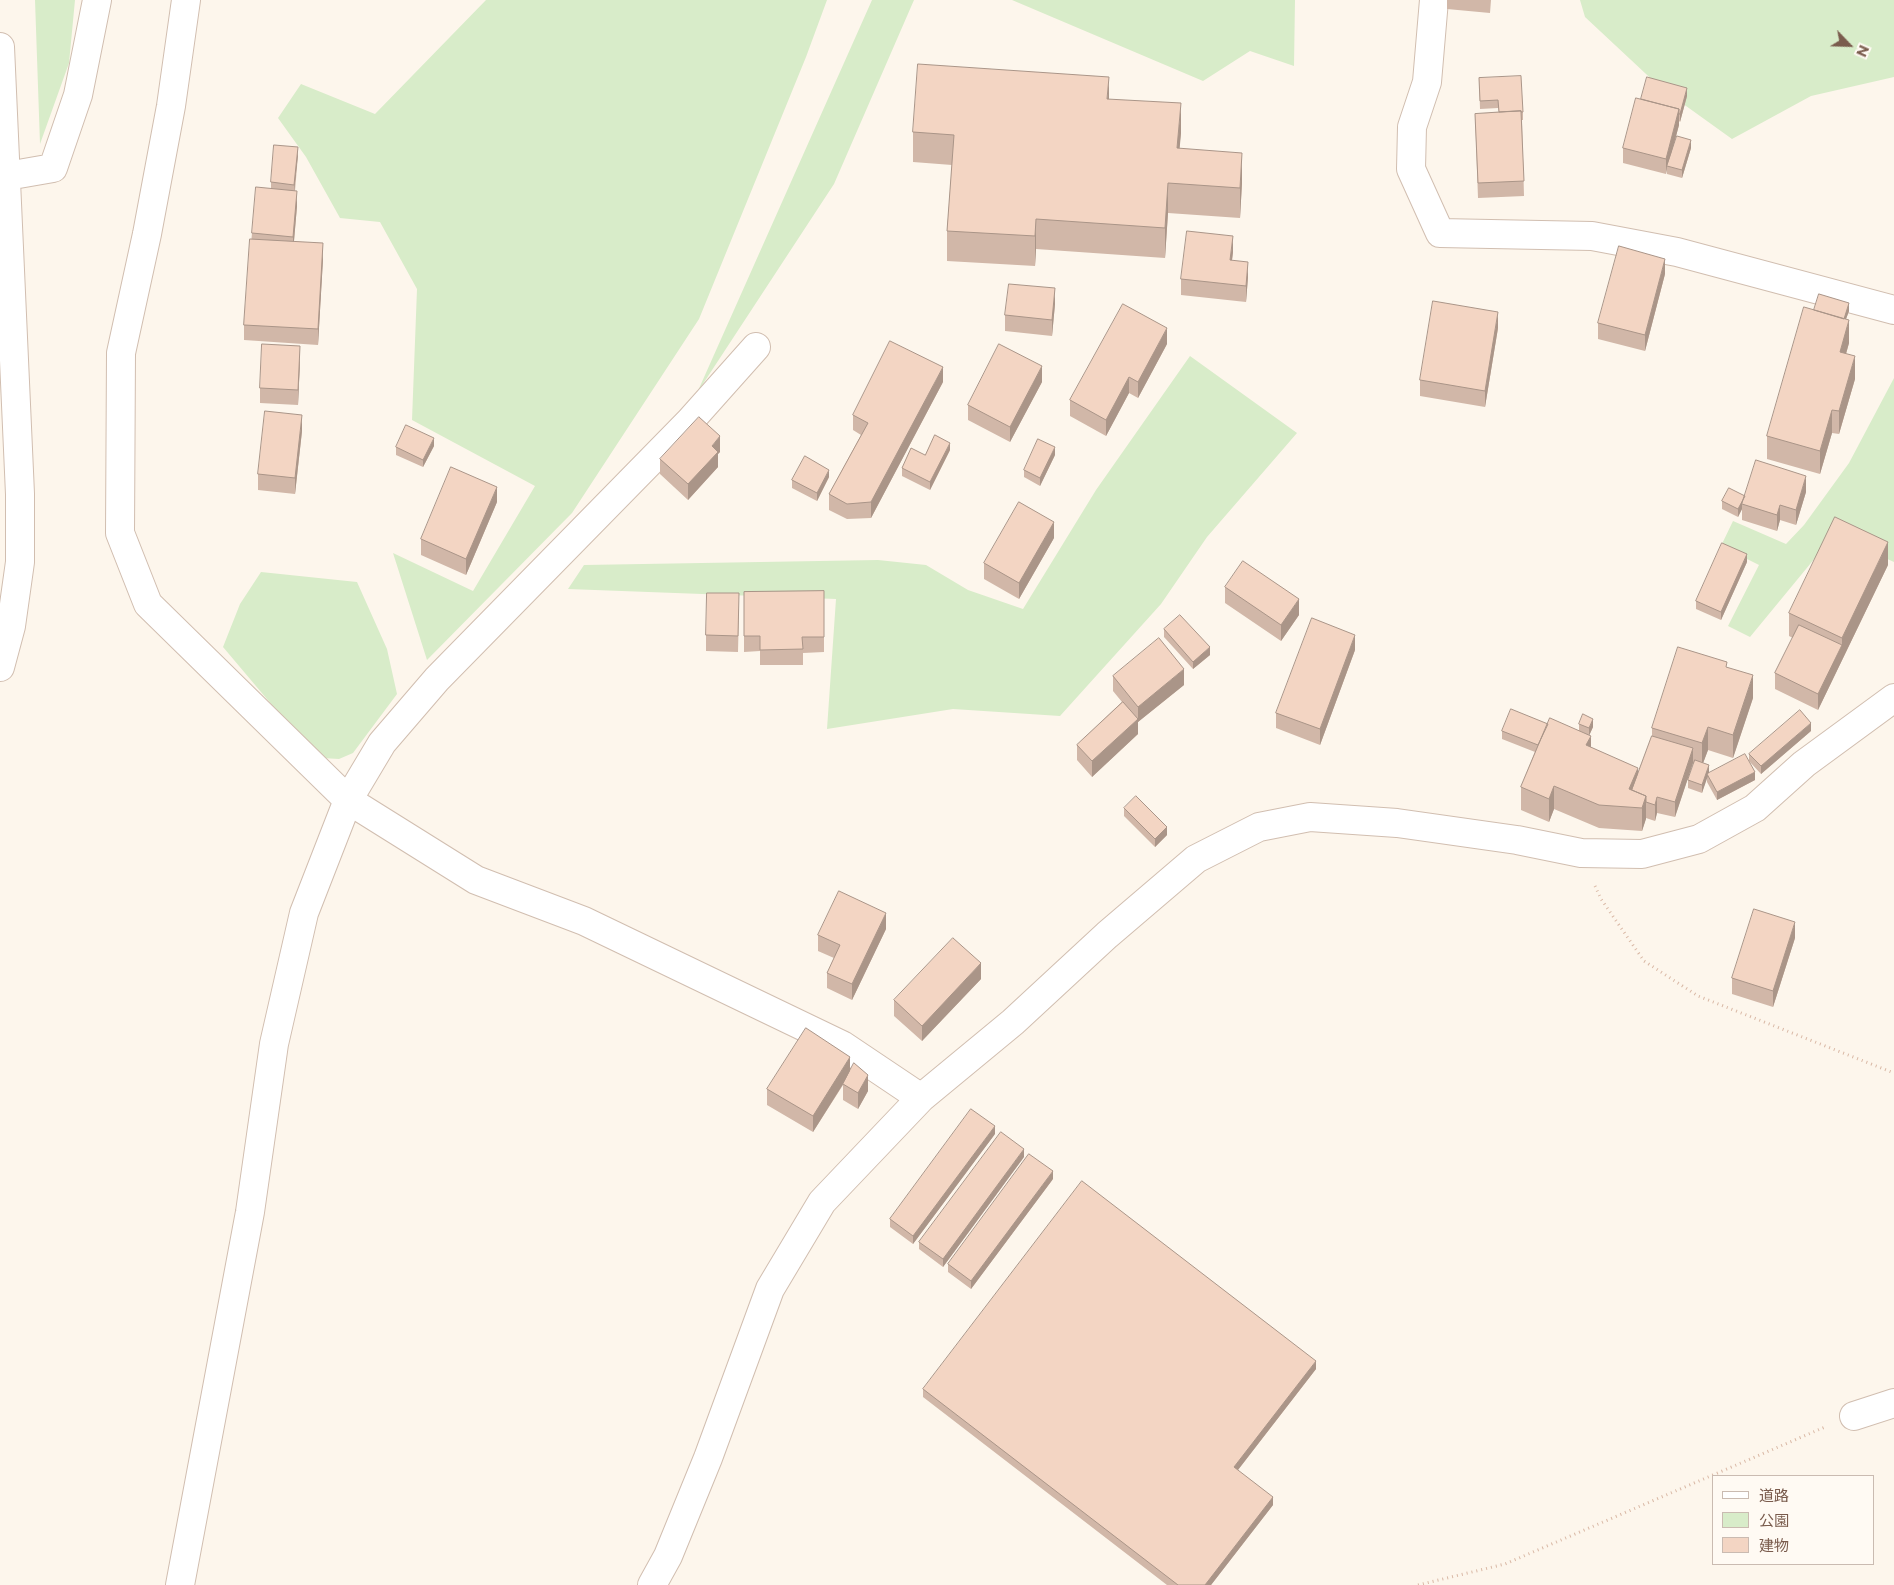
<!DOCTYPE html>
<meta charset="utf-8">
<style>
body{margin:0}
#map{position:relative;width:1894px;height:1585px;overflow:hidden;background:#fdf6ec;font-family:Montserrat,"Noto Sans JP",sans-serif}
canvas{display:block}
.legend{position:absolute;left:1712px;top:1475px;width:162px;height:90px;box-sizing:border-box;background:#fffaf3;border:1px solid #cabbb1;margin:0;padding:6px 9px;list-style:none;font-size:15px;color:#7a5c4d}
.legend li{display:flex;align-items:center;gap:10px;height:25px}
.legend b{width:25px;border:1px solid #cabbb1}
.north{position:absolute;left:1824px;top:20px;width:50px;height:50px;-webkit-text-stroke:4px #fffaf3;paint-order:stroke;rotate:114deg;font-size:14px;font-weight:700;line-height:20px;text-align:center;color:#7a5c4d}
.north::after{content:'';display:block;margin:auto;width:18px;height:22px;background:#7a5c4d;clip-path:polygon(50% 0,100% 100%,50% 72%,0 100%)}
</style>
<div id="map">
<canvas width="1894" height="1585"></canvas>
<ul class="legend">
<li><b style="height:6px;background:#fff"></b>道路</li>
<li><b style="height:14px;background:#d8ecc9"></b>公園</li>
<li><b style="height:14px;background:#f3d5c3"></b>建物</li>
</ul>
<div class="north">N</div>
</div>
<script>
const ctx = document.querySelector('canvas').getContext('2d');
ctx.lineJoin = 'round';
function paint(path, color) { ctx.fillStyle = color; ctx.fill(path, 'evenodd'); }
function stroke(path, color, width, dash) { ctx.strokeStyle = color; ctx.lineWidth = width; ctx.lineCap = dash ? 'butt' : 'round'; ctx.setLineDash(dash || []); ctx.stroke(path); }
paint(new Path2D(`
 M35 0H75L69 63 40 144Z
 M486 0H827L806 57 699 319 572 513 427 660 393 553 473 591 535 486 412 420 417 289 380 222 340 218 306 157 278 118 301 84 375 114Z
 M872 0H914L834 184 697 393Z
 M1012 0H1295L1294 66 1250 51 1203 81Z
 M1580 0H1894V77L1811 96 1732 139 1661 88 1585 17Z
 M1190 356 1297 433 1207 537 1161 604 1060 716 953 709 827 729 836 599 568 589 584 565 878 560 926 565 968 590 1023 609 1096 490Z
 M1894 378V562L1834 535 1750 637 1728 626 1759 565 1721 546 1733 521 1786 544 1804 525 1849 463Z
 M261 572 357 582 387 649 397 694 353 753 339 759 322 758 299 737 223 647 240 604Z`), '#d8ecc9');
const minor = new Path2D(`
 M186 0 171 106 147 234 121 353 120 533 148 604 348 800 476 880 584 921 842 1045 921 1098
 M1434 0 1427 82 1412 127 1411 169 1440 233 1592 236 1677 252 1894 310
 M0 47 20 494V562L11 626 0 667
 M7 176 53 168 78 95 97 0
 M1854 1416 1894 1403
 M180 1585 250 1212 274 1044 304 913 348 800 382 743 437 679 690 421 756 347
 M652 1585 668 1556 708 1458 770 1289 822 1202 921 1098 1013 1022 1107 935 1196 859 1259 827 1310 817 1397 823 1517 840 1581 853 1642 854 1699 839 1755 808 1804 764 1894 698`);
stroke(minor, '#d1beb0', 30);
stroke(new Path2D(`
 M1595 886 1601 899 1644 961 1698 996 1894 1073
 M1418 1585 1505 1564 1825 1427`), '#d9b8a5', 3, [1, 4]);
stroke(minor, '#fff', 28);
paint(new Path2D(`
 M1447 0H1491L1490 13 1447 9Z
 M1479 78 1523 112V120H1522L1524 196 1478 198 1475 114 1499 112 1498 108 1480 109Z
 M1687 96 1680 122 1679 121V125L1672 151 1691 148 1682 178 1667 174V169L1666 174 1623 163V148L1641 99Z
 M1109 99 1181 133 1179 149 1242 183 1240 218 1168 213 1165 258 1036 249 1035 266 947 261V231L952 165 913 162V132Z
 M298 155 295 191 297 206 294 241 323 259 318 345 244 340V325L252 233 271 189V182Z
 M1233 252 1232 260 1248 277 1246 302 1181 295V279Z
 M1665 274 1645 351 1598 339V323Z
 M1055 304 1052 336 1005 331V315Z
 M1814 310 1849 311 1846 319 1849 343 1846 354 1855 379 1839 434 1832 433 1820 474 1767 459V436Z
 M1498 328 1485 407 1420 396V380Z
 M1167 344 1138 398 1129 393 1106 436 1070 416V400Z
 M300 361 298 405 260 403V388Z
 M943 382 871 518 847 519 829 510V494L861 435 853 430V415Z
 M1042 382 1010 442 968 420V405Z
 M302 431 295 494 258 490V474Z
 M434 446 423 467 396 455V447Z
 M950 450 930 490 902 476V468L925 455Z
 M720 452 718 454V467L688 500 660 474V459Z
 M1055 455 1040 486 1024 477V470Z
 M829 477 817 501 792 488V480Z
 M1806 492 1796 525 1780 520 1777 531 1742 520V509L1738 517 1722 509V501L1745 496Z
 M497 502 466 575 421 555V539Z
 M1054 538 1019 599 984 579V563Z
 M1747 562 1721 620 1696 609V601Z
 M1888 565 1818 710 1775 689V673L1793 638 1789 636V613Z
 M1225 587 1299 615 1281 641 1225 603Z
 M824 591V652L803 653V665H760V651L744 652V592Z
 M739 609 738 652 706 651V635Z
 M1164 629 1210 655 1193 669 1164 637Z
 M1355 650 1320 745 1276 728V713Z
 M1727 667 1753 698 1733 758 1708 750 1703 763 1709 773 1708 774 1755 780 1717 800 1707 782V776L1702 793 1688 788V780L1694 764 1693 763 1675 817 1657 813 1655 821 1646 818 1642 831 1599 828 1554 809 1549 822 1521 810V787L1535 752 1502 739V731L1548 724 1579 731V724L1593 727 1589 735 1591 747 1638 773 1652 736V728Z
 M1113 676 1184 685 1138 722V734L1092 777 1077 760V745L1122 702 1113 691Z
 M1811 731 1761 774 1749 761V754Z
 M1124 808 1167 835 1155 847 1124 816Z
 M886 929 852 1000 827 988V973L834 958 818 951V935Z
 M1795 938 1773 1007 1732 994V978Z
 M981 979 922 1041 894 1016V1000Z
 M850 1070 868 1091 858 1109 843 1100V1085L813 1132 767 1105V1089Z
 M995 1134 913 1244 890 1227V1219Z
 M1024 1157 943 1267 919 1249V1242Z
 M1053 1179 971 1289 948 1272V1264Z
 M1316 1369 1238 1470 1273 1505 1211 1585H1167L923 1397V1389Z`), '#d1b7a8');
paint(new Path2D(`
 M1109 77V107L1107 99Z
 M1687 88V96L1680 122V114Z
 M1181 103V133L1177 178V148Z
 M1679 109V125L1668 166H1667L1666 174V159Z
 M1691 140V148L1682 178V170Z
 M298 147V155L294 192V185Z
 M1242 153V183L1240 218V188Z
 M1168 183V213L1165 258V228Z
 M297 191V206L293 252V237Z
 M1036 219V249L1035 266V236Z
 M1233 236V252L1230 276V260Z
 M323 243V259L318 345V329Z
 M1665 259V274L1645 351V335Z
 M1248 262V277L1246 302V286Z
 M1055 288V304L1052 336V320Z
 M1849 303V311L1843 327V319Z
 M1498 312V328L1485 407V391Z
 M1849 320V343L1840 375V352Z
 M1167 328V344L1138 398V382Z
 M300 346V361L298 405V390Z
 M1855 356V379L1839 434V411Z
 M1042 366V382L1010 442V427Z
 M943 367V382L871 518V502Z
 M1129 377V393L1106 436V420Z
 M1832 410V433L1820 474V451Z
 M302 415V431L295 494V478Z
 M720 436V452L718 454V467L688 500V484L712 446Z
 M434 438V446L423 467V460Z
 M950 443V450L930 490V482Z
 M1055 447V455L1040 486V478Z
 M829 470V477L817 501V493Z
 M1806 476V492L1796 525V510Z
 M497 487V502L466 575V559Z
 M1745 496 1742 504V509L1738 517V509Z
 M1780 505V520L1777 531V515Z
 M1054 522V538L1019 599V583Z
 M1888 542V565L1818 710V694L1842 645V638Z
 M1747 554V562L1721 620V612Z
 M1299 599V615L1281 641V625Z
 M1355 635V650L1320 745V729Z
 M1210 647V655L1193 669V662Z
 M1184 669V685L1138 722V707Z
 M1753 675V698L1733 758V735Z
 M1138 719V734L1092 777V761Z
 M1593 719V727L1589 736V728Z
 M1811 723V731L1761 774V766Z
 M1708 727V750L1702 766V743Z
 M1591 736V759L1586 745Z
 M1693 748V763L1675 817V802Z
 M1709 765V773L1702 793V785Z
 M1638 768V791L1635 798 1629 789Z
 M1755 772V780L1717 800V792Z
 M1554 786V809L1549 822V799Z
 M1646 796V819L1642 831V808Z
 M1657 797V813L1655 821V805Z
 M1167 827V835L1155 847V839Z
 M886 913V929L852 1000V984Z
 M1795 922V938L1773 1007V991Z
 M981 963V979L922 1041V1026Z
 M850 1057V1073L813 1132V1116Z
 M868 1075V1091L858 1109V1093Z
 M995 1126V1134L913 1244V1236Z
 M1024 1149V1157L943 1267V1259Z
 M1053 1171V1179L971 1289V1281Z
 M1316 1361V1369L1234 1475V1467Z
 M1273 1497V1505L1211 1585H1205Z`), '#aa9588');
const building = new Path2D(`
 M918 64 1109 77 1107 99 1181 103 1177 148 1242 153 1240 188 1168 183 1165 228 1036 219 1035 236 947 231 954 135 913 132Z
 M1521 76 1523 112H1521V111L1499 112 1498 100 1480 101 1479 78Z
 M1647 77 1687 88 1680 114H1679V109L1641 99Z
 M1636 98 1679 109 1666 159 1623 148Z
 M1521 111 1524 181 1478 183 1475 114Z
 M1677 136 1691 140 1682 170 1667 166Z
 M274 145 298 147 294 185 271 182Z
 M256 187 297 191 293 237 252 233Z
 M1187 231 1233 236 1230 260 1248 262 1246 286 1181 279Z
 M250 239 323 243 318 329 244 325Z
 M1619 246 1665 259 1645 335 1598 323Z
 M1009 284 1055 288 1052 320 1005 315Z
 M1819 294 1849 303 1844 319 1814 310Z
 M1433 301 1498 312 1485 391 1420 380Z
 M1123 304 1167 328 1138 382 1129 377 1106 420 1070 400Z
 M1804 307 1849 320 1840 352 1855 356 1839 411 1832 410 1820 451 1767 436Z
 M890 341 943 367 871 502 847 504 829 494 868 423 853 415Z
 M262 344 300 346 298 390 260 388Z
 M999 344 1042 366 1010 427 968 405Z
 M265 411 302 415 295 478 258 474Z
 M699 417 720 436 712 446 718 452 688 484 660 459Z
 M406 425 434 438 423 460 396 447Z
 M935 435 950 443 930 482 902 468 911 448 925 455Z
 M1038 439 1055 447 1040 478 1024 470Z
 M805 456 829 470 817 493 792 480Z
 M1756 460 1806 476 1796 510 1780 505 1777 515 1742 504Z
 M451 467 497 487 466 559 421 539Z
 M1729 488 1745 496 1738 509 1722 501Z
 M1019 502 1054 522 1019 583 984 563Z
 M1835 517 1888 542 1842 638 1789 613Z
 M1722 543 1747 554 1721 612 1696 601Z
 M1243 561 1299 599 1281 625 1225 587Z
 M824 591V637H802L803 649 760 650V636H744V592Z
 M707 593H739L738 636 706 635Z
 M1180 615 1210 647 1193 662 1164 629Z
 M1312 618 1355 635 1320 729 1276 713Z
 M1799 625 1842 645 1818 694 1775 673Z
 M1159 638 1184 669 1138 707 1113 676Z
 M1678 647 1727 662 1726 667 1753 675 1733 735 1708 727 1702 743 1652 728Z
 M1123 702 1138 719 1092 761 1077 745Z
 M1511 709 1548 724 1538 745 1502 731Z
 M1800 710 1811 723 1761 766 1749 754Z
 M1583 714 1593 719 1589 728 1579 724Z
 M1550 718 1591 736 1586 745 1638 768 1629 789 1646 796 1642 808 1599 805 1554 786 1549 799 1521 787Z
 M1652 736 1693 748 1675 802 1657 797 1655 805 1646 802V796L1632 790Z
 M1745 754 1755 772 1717 792 1707 774Z
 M1695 760 1709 765 1702 785 1688 780Z
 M1136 796 1167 827 1155 839 1124 808Z
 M839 891 886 913 852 984 827 973 840 945 818 935Z
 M1754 909 1795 922 1773 991 1732 978Z
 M953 938 981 963 922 1026 894 1000Z
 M806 1028 850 1057 813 1116 767 1089Z
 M854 1063 868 1075 858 1093 843 1084Z
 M971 1109 995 1126 913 1236 890 1219Z
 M1001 1132 1024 1149 943 1259 919 1242Z
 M1029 1154 1053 1171 971 1281 948 1264Z
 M1082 1181 1316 1361 1234 1467 1273 1497 1205 1585H1178L923 1389Z`);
paint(building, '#f3d5c3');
stroke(building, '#aa9588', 1);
</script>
